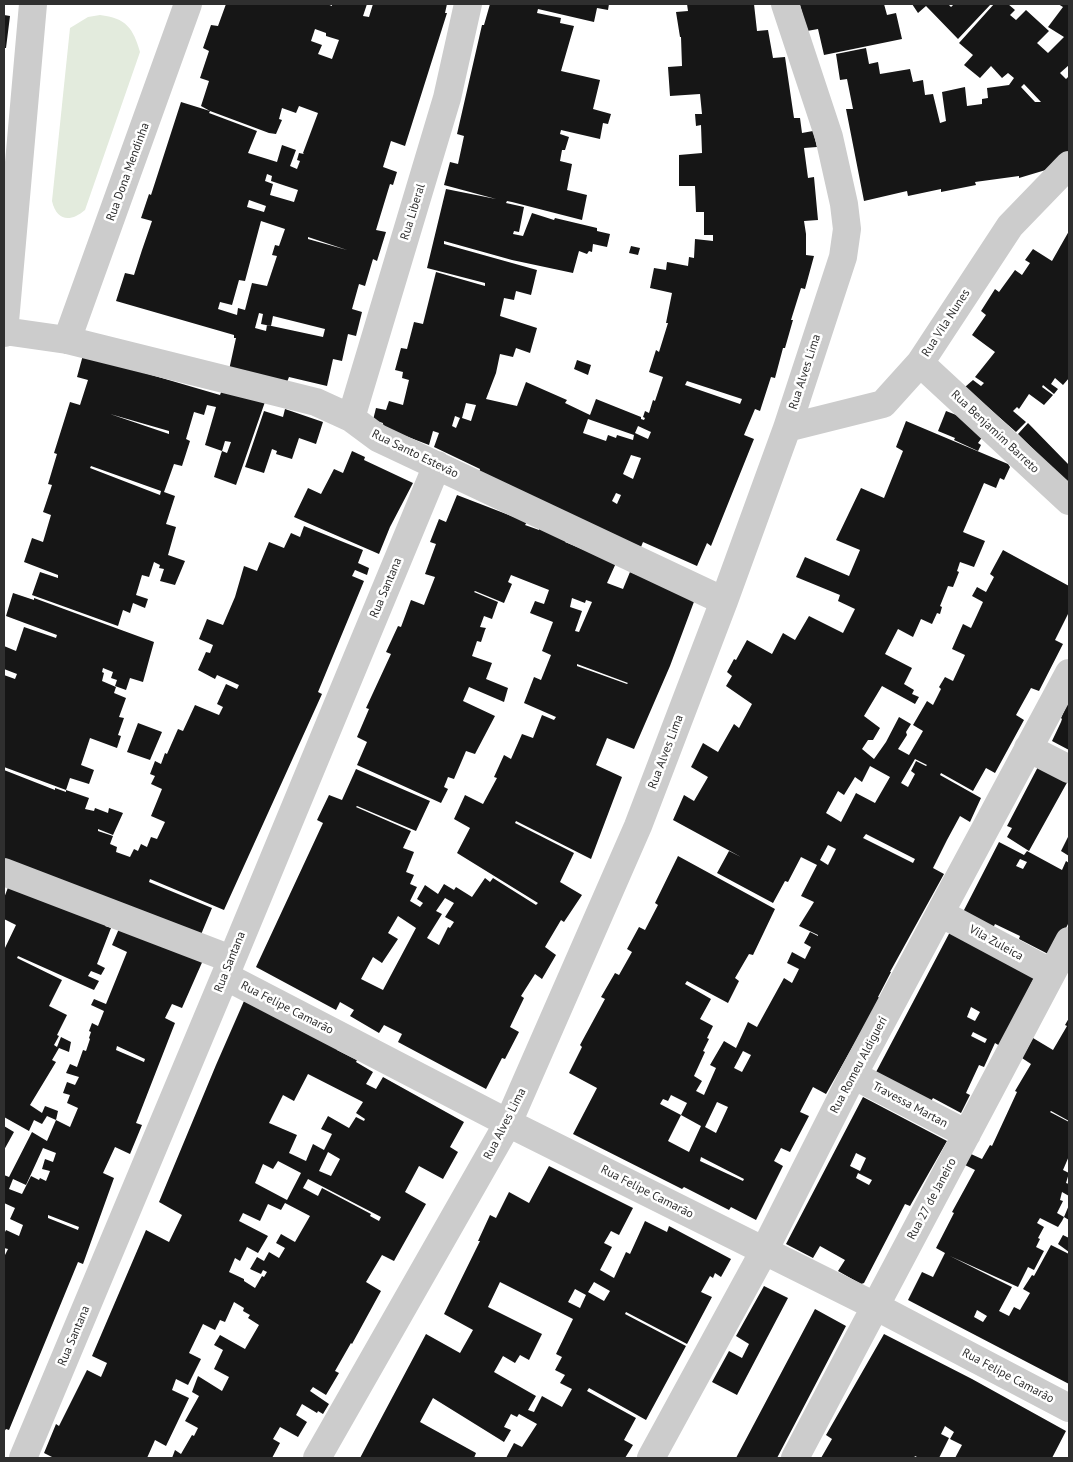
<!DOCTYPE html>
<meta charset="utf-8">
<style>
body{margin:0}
#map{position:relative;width:1073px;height:1462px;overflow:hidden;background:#fff;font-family:"PT Sans",sans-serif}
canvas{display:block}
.frame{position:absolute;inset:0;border:5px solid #2f2f2f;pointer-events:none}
</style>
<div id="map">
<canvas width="1073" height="1462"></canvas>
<div class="frame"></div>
</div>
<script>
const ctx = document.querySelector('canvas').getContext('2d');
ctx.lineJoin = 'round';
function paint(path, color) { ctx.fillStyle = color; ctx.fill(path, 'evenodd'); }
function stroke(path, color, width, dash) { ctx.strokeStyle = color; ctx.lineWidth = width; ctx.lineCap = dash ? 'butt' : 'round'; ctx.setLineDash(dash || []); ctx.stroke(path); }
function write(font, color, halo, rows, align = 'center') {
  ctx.font = font + ' "PT Sans",sans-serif'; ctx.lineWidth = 5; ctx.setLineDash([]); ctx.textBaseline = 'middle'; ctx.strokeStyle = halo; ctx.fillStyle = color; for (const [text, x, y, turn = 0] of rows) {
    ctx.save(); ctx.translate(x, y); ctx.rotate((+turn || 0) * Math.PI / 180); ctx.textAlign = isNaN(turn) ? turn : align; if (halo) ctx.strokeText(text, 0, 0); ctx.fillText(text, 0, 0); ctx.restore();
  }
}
paint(new Path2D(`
 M100 15C126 18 133 28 140 52L85 210C71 222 57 222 52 201L70 28 88 17Z`), '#e3ebdd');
paint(new Path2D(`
 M226 4H327L332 6V4H367L363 16 369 17 373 4H447L445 13H447L405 146 391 141 383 167 397 172 393 185 390 184 376 230 386 232 377 261 373 259 365 286 359 284 352 309 362 312 356 336 348 334 342 361 333 359 327 386 289 377 287 382 229 370 236 338H234V335L116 301 125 273 134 275 142 250 152 221 141 218 149 194 151 195 181 102 210 111 209 113 257 131 248 153 277 162 282 145 296 150 290 166 297 169 300 161 297 160 299 153 304 154 303 153 318 113 299 106 296 113 282 108 279 119 282 120 276 134 269 133 210 111 201 106 209 81 200 78 209 51 203 48 211 25 218 26ZM315 29 326 33V36L339 40 332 59 318 54 322 45 311 41ZM267 174 272 176 271 181 298 190 294 202 270 195 273 184 265 181ZM249 200 266 206 264 212 247 207ZM261 221 285 229 279 246 275 245 272 255 277 256 267 286 252 283 245 310 238 308 237 315 218 309 220 302 232 305 239 280 245 281ZM308 237 347 250 308 239ZM259 313 263 314 261 324 271 326 273 316 325 329 323 337 267 325 266 331 255 328Z
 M490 4H609L608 10 597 8 594 22 538 9 537 13 561 18 560 23 574 26 561 71 600 80 593 109 611 114 608 124 603 123 600 139 561 130 560 134 569 137 565 150H562L560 161 572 164 567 190 587 195 582 220 512 202 507 201 506 203 524 207 519 232 514 231 513 234 523 236 532 213 554 220 555 218 597 228V231L610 234 607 247 593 244 592 252 589 251 587 254 579 251 573 273 512 260 444 241V244L537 270 531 295 516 291 514 300 504 298 500 316 537 328 530 353 516 348 513 357 500 354 496 373 486 399 517 406 526 382 567 400 565 403 590 415 596 399 641 417V419L644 420 645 418 643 417 645 411 649 413 653 400 655 401 663 377 649 372 656 350 659 352 668 323H666L672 293 650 288 654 268 666 270 667 262 688 266 689 257 694 258 695 239 713 241V235H704V212H696L695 186H679V155L702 153 701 125 696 126 695 114H702L700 94 670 96 668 67 682 66 681 37H680L676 12 688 11 687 4H754L757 31 768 30 773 58 785 57 794 118H800L802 133 813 131 817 147 804 148 808 178 814 177 818 220 804 221 806 234V255L814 256 805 289 801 288 791 320H793L785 348H783L775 378 771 377 760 411 755 409 744 435 754 439 711 546 707 543 697 566 643 542 641 547 479 474 480 469 434 447 439 433 433 431 429 445 382 427 383 423 373 420 376 408 386 410 389 401 403 405 409 380 402 378 403 372 395 370 401 348 407 349 414 322 423 324 436 272 485 286V283L427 268 446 189 496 199 444 185 450 162 458 164 464 136 457 134 482 25H484ZM687 381 742 399 740 404 685 385ZM466 403 476 405 471 421 462 418ZM455 416 460 418 456 428 452 426ZM588 419 634 435 633 440 617 435 616 438 608 435 606 441 583 433ZM638 426 651 432 648 439 635 433ZM631 455 641 458 633 479 623 474ZM616 493 621 495 617 504 612 501Z
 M804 4H884L887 15 896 13 902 39 824 55 818 29 807 31 800 5Z
 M912 4H950L949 5 951 7 954 4H991L958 39 926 6 918 13Z
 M994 4H1008L1015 10 1010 15 1016 20 1026 10 1049 31 1037 43 1048 53 1064 37 1048 27 1063 7 1058 4H1069V65L1060 73 1066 79 1069 76V152L1049 169 1019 178V176L975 182 976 185 941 192V189L908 196 907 191 864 201 846 109H853L847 79 840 80 836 54 866 48 869 64 878 62 880 74 910 69 913 82 923 80 925 95 933 94 940 123 946 121 942 92 965 87 967 106 982 104V99L988 98 987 88 1009 85 1014 78 1008 73 1002 78 991 66 980 78 964 65 973 55 959 43ZM1024 84 1041 102H1035L1021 87Z
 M4 15 10 16 6 48H4Z
 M1069 231V378L1063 385 1055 378 1051 384 1058 389 1054 394 1043 385 1042 387 1053 395 1044 405 1029 394 1019 409 1017 407 1013 411 1026 422 1016 432 965 387 973 380 981 386 984 383 975 377 995 352 972 335 986 315 981 311 995 289 999 292 1015 270 1022 275 1030 263 1025 260 1033 249 1052 261Z
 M631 246 640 248 638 255 629 253Z
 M83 355 220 395 222 390 266 399 236 485 214 477 222 451 227 453 231 442 225 441 222 451 205 445 216 407 207 405 204 415 194 412 186 439 190 441 182 466 174 464 164 492 175 496 166 524 176 527 168 555 185 561 175 585 160 581 164 569 159 568 160 565 154 562 149 577 142 575 136 595 148 599 145 608 133 603 130 613 123 610 118 626 32 595 40 572 58 578V575L24 562 32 538 43 542 51 515 43 512 52 485 48 484 57 454 54 453 70 402 80 405 88 380 77 377ZM110 414 169 431V434ZM91 466 161 491 160 495 90 468Z
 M577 360 591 365 588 375 574 369Z
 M285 409 323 422 316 444 299 438 292 459 276 454 277 451 272 449 264 473 245 467 264 411 283 417Z
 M946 411 964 418 983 436 978 443 981 445 978 451 954 440 955 438 938 431Z
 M906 421 1008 464 1010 467 1004 480 1000 478 996 488 984 483 963 532 985 541 974 567 960 562 957 571 959 572 953 587 948 586 940 606 942 607 940 614 937 613 932 624 921 619 913 637 898 629 885 654 912 668 904 684 914 690 912 694 919 697 915 704 882 686 864 716 880 728 873 740H868L862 749 874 759 886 742 899 717 911 724 906 732 907 735 898 749 909 755 923 731 913 725 927 701 933 705 941 689 939 687 945 677 953 681 965 655 952 649 963 624 971 628 983 602 972 596 977 587 986 592 994 577 990 574 1003 550 1069 586V612L1055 640 1063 644 1039 691 1031 688 1016 715 1024 720 995 773 986 768 973 791 941 773 940 775 981 798 970 822 960 816 947 840 933 868 944 874 890 972H891L878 997 880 998 826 1094 813 1087 800 1112 809 1116 790 1152 781 1148 774 1161 783 1166 756 1220 731 1207 729 1210 684 1187 682 1189 573 1134 597 1088 569 1073 582 1047 580 1045 605 999 601 997 615 973 619 975 632 952 627 949 639 927 645 930 658 905 655 903 678 856 775 909 753 955 749 954 735 978 739 981 728 1003 687 981 685 984 711 999 700 1019 713 1026 707 1038 709 1039 703 1051 705 1052 694 1076 702 1081 696 1091 704 1095 716 1068 710 1065 724 1041 736 1048 748 1022 757 1027 784 978 792 983 799 969 787 963 792 952 805 959 811 947 804 943 810 932 818 936V935L799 926 814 902 801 896 817 865 801 857 788 882 785 881 773 903 717 873 729 851 741 857 673 820 684 795 694 801 708 777 691 767 703 743 718 752 734 724 739 728 752 704 726 686 732 676 727 672 734 659 736 660 747 640 772 654 783 633 795 640 809 616 843 633 855 609 838 601 840 595 796 577 805 557 849 576 860 550 836 540 861 488 884 498 903 451 896 447ZM915 759 927 765 926 766 916 761 911 771 915 774 908 787 901 783ZM870 766 890 777 875 803 856 793 841 822 826 813 838 791 844 795 855 777 862 782ZM866 834 915 859 913 863 863 838ZM828 845 836 849 828 865 820 860ZM743 1051 751 1055 742 1072 734 1068ZM671 1095 687 1103 681 1115 660 1104 663 1099 668 1101ZM717 1102 728 1107 716 1133 705 1127ZM681 1115 701 1126 689 1152 668 1141ZM701 1157 744 1179 743 1181 700 1161Z
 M1028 423 1069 465V485L1018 434Z
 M352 451 365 457 364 460 413 483 390 527 379 554 294 517 308 488 321 494 334 469 343 473Z
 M457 495 527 522 525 525 539 530V528L567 539 565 542 616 563 607 583 623 589 630 572 695 599 670 666 634 749 607 738 596 765 622 777 591 859 516 821 515 823 574 853 560 882 582 895 564 922 561 920 545 947 556 955 542 979 535 974 521 996 524 998 510 1027 519 1032 505 1059 502 1058 486 1089 398 1042 402 1034 384 1025 379 1033 350 1016 354 1010 340 1002 336 1010 256 967 323 823 317 820 329 795 342 800 356 769 430 801 416 831 357 806 356 807 411 831 403 848 414 852 406 872 414 875 410 884 417 887 410 901 420 907 423 903 417 899 425 885 438 894 444 884 454 890 456 887 472 897 485 878 490 882 493 878 536 905 538 903 457 853 470 828 454 819 465 795 483 804 497 778 494 777 504 755 511 759 522 734 533 738 542 715 554 720 556 717 524 703 534 677 541 680 551 655 542 651 553 622 530 613 535 601 544 604 549 590 511 575 508 582 512 584 504 603 475 591 474 592 498 602 492 619 484 616 480 627 486 628 485 630 481 642 477 641 472 656 492 663 486 679 508 688 504 702 469 687 463 701 495 716 475 754 466 751 454 779 448 777 444 787 448 789 441 803 357 765 367 742 357 737 369 709 366 708 391 654 386 652 398 626 401 627 411 600 424 605 435 577 425 574 436 544 430 542 439 519 446 522ZM572 598 585 603 586 600 592 602 579 632 575 631 582 611 570 607ZM577 664 628 683 627 684 577 666ZM445 898 454 903 445 917 454 922 450 928 448 927 439 945 427 938 442 914 436 911ZM398 916 416 928 383 990 361 979 373 957 382 963 398 939 388 933Z
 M304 526 363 550 358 563 369 568 367 575 355 570 352 576 364 581 318 692 322 694 224 910 150 879 149 882 212 908 200 937 4 865V770L55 790V788L66 792V790L89 798 85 809 94 811 95 808 108 813 109 808 123 813 113 835 98 829V831L113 836 110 844 117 847 116 852 130 857 134 849 138 851 141 844 147 847 151 837 157 839 165 822 151 816 162 789 151 784 155 776 150 774 155 761 161 764 165 753 167 754 178 729 183 731 195 705 219 715 223 707 217 704 226 684 237 689 239 685 217 675 215 679 198 670 206 652 210 653 213 645 199 639 207 619 223 625 235 597 244 566 257 571 269 542 284 548 291 533 300 537Z
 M13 593 34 600V598L154 642 143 682 130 678 126 690 115 686 117 680 111 678 113 672 103 668 102 672 104 673 102 681 116 687 114 693 126 698 119 717 124 718 118 735 121 736 117 748 90 738 81 765 94 770 89 784 70 778 66 790 4 767V675L15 679 17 674 4 669V646L16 651 24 627 56 638 57 635 6 616Z
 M1069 700V750L1052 741 1061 722 1062 719 1061 718Z
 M138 723 162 732 150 760 127 752Z
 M1040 763 1069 779 1029 851 1007 837 1012 828 1007 826Z
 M1069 835V856L1061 851Z
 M999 842 1024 855 1027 851 1062 870 1066 861 1069 863V922L1052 956 1019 939 1020 936 995 924 993 928 963 912ZM1020 859 1027 862 1023 869 1016 866Z
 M12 877 107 922 105 926 111 928 97 964 105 968 101 975 91 971 88 976 99 981 94 990 18 956 17 958 62 980 49 1006 67 1015 57 1035 59 1036 54 1045 57 1047 61 1037 71 1042 69 1052 59 1048 52 1060 56 1062 30 1105 42 1113 45 1106 58 1111 56 1120 47 1116 42 1124 34 1120 29 1131 4 1117V950L16 925 4 919V898Z
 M121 924 204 958 182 1008 172 1004 165 1018 175 1023 136 1123 142 1125 130 1154 115 1147 103 1173 114 1178 83 1264 78 1262 9 1430 6 1429 4 1432V1257L8 1249 4 1248V1234L6 1230 19 1236 23 1225 10 1219 15 1208 4 1203V1175L9 1177 32 1132 47 1141 56 1120 70 1127 78 1108 67 1103 70 1095 63 1093 67 1082 75 1085 79 1077 66 1073 70 1064 77 1067 83 1050 86 1051 90 1039 89 1038 91 1032 89 1031 92 1023 98 1026 104 1011 91 1005 94 999 106 1004 127 952 112 945ZM117 1046 145 1059 144 1062 116 1050ZM43 1148 56 1153 53 1162 45 1159 42 1169 50 1171 46 1181 40 1178 39 1180 31 1176 22 1194 9 1189 13 1179 26 1185ZM48 1215 79 1227 78 1230 48 1218Z
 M951 930 1036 974 1000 1046 995 1043 984 1067 979 1065 966 1093 970 1095 961 1113 933 1098 930 1103 875 1074ZM971 1007 980 1012 975 1021 967 1017ZM973 1032 987 1039 985 1043 971 1036Z
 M244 1001 339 1045 337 1050 357 1060 356 1062 373 1072 366 1084 376 1089 383 1077 464 1122 450 1147 458 1152 443 1179 419 1166 405 1192 426 1204 394 1261 382 1255 366 1282 381 1291 352 1344 351 1343 335 1371 339 1373 326 1395 313 1387 310 1391 329 1404 323 1414 318 1411 317 1413 302 1404 296 1415 307 1422 298 1437 280 1427 273 1439 280 1443 272 1458H172L175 1450 181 1454 192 1435 194 1436 198 1428 185 1421 199 1396 192 1392 198 1376 222 1391 229 1377 214 1369 223 1350 214 1345 220 1335 245 1349 259 1325 248 1318 250 1315 243 1311 244 1308 234 1302 225 1322 220 1320 215 1330 203 1324 189 1353 201 1359 188 1385 176 1379 172 1390 189 1398 166 1446 155 1440 147 1458H54L44 1453 56 1424 59 1426 87 1370 101 1377 107 1363 92 1356 146 1230 169 1242 182 1215 159 1202 216 1065ZM308 1074 363 1102 356 1113 365 1119 364 1121 356 1117 349 1128 328 1116 321 1129 332 1134 324 1150 313 1144 306 1161 289 1153 297 1135 269 1123 283 1095 294 1101ZM328 1152 340 1159 331 1176 319 1171ZM278 1161 301 1173 287 1200 255 1183 263 1164 273 1169ZM308 1179 381 1217 379 1221 370 1216 371 1214 322 1188 318 1196 303 1188ZM285 1203 310 1216 295 1242 281 1234 276 1243 285 1248 279 1258 269 1252 264 1261 257 1257 250 1269 261 1274 263 1270 267 1272 264 1277 262 1276 255 1288 244 1281V1279L229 1272 235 1258 240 1261 247 1247 258 1253 268 1236 239 1221 243 1213 260 1221 268 1204 281 1210Z
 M1069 1018V1121L1051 1111 1050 1112 1069 1122V1156L1063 1170 1069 1173 1066 1183 1069 1184V1196L1062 1192 1060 1200 1063 1201 1057 1213 1064 1217 1062 1221 1058 1227 1040 1218 1037 1223 1044 1227 1038 1238 1040 1239 1036 1247 1044 1251 1034 1270 1028 1267 1018 1287 950 1256 1012 1287 999 1311 1009 1316 1014 1307 1020 1310 1030 1293 1023 1289 1032 1275 1034 1276 1051 1245 1069 1254V1384L908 1300 922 1272 933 1277 945 1253 936 1248 954 1213 952 1212 975 1170 965 1165 971 1154 982 1159 990 1145 992 1146 1017 1092 1015 1091 1031 1064 1022 1058 1033 1038 1053 1050 1067 1026 1065 1025ZM977 1310 987 1316 983 1322 974 1317Z
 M863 1097 947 1141 910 1206 905 1204 864 1283 861 1284 838 1271 845 1260 820 1246 813 1258 786 1244ZM856 1153 866 1158 860 1171 850 1166ZM858 1173 872 1180 869 1185 856 1178Z
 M4 1126 14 1132 4 1150Z
 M549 1166 633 1208 619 1235 611 1231 604 1243 612 1247 600 1270 614 1278 626 1252 630 1254 645 1221 667 1232 669 1226 731 1259 721 1277 715 1273 713 1278 710 1276 701 1292 712 1297 687 1344 626 1312 625 1314 686 1346 646 1420 589 1388 587 1391 636 1418 624 1440 633 1445 625 1458H506L514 1443 522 1447 537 1424 519 1414 517 1417 511 1414 504 1427 511 1430 504 1442 433 1398 420 1422 476 1453 474 1458H360L426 1334 460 1353 473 1330 444 1314 480 1241H478L490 1215 496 1218 509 1192 529 1203ZM500 1282 573 1319 556 1354 562 1357 555 1370 565 1375 560 1383 572 1389 562 1407 542 1396 534 1412 528 1410 536 1396 494 1372 503 1356 515 1363 520 1355 529 1360 542 1334 488 1307ZM594 1282 610 1291 604 1301 588 1292ZM575 1289 586 1295 580 1308 568 1302Z
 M1069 1205V1220L1064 1217Z
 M1063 1235 1069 1238V1252L1058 1244Z
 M764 1286 788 1298 737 1395 712 1382 729 1351 742 1358 749 1344 736 1336Z
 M815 1309 846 1326 777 1458H736Z
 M884 1334 972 1379 1066 1431 1052 1458H955L962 1445 950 1439 954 1432 945 1426 941 1434 949 1438 939 1458H919L915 1456 914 1458H821L832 1439 826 1435Z`), '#161616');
stroke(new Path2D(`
 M4 331 67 340 316 402 351 418 378 438 724 601
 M4 333 33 4
 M67 340 188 4
 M920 363 1069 501
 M351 418 447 98 468 4
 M787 428 883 404 920 363 1010 226 1069 165
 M1028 748 1069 769
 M4 872 231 959
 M940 913 1052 973
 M225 976 508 1123 875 1306 1069 1408
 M853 1075 967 1134
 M23 1458 225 976 437 465
 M317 1458 508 1123 638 826 724 601 787 428 843 257 847 229 844 204 829 137 785 4
 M651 1458 764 1251 853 1075 1069 673
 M795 1458 1069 941`), '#ccc', 28);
write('12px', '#2f2f2f', '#fff', [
 ["Rua Dona Mendinha",128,172,-70],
 ["Rua Liberal",413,212,-73],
 ["Rua Vila Nunes",946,323,-57],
 ["Rua Alves Lima",805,372,-72],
 ["Rua Benjamim Barreto",995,432,43],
 ["Rua Santo Estevão",415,454,26],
 ["Rua Santana",386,588,-67],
 ["Rua Alves Lima",666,752,-69],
 ["Vila Zuleica",996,943,29],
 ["Rua Santana",230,962,-68],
 ["Rua Felipe Camarão",287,1008,27],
 ["Rua Romeu Aldigueri",859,1065,-62],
 ["Travessa Martan",910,1105,28],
 ["Rua Alves Lima",505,1124,-63],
 ["Rua Felipe Camarão",647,1192,27],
 ["Rua 27 de Janeiro",932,1199,-62],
 ["Rua Santana",74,1336,-67],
 ["Rua Felipe Camarão",1008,1376,28]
]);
</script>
